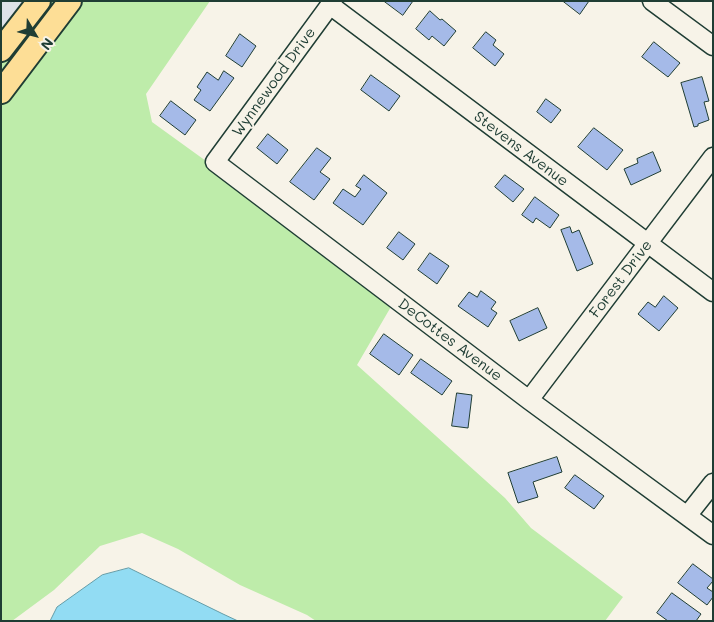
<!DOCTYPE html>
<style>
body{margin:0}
#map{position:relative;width:714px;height:622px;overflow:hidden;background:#f7f3e8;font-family:Mali,sans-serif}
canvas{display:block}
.frame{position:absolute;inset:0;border:2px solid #1f3d34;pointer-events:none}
.north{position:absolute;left:10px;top:10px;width:50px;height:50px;-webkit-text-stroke:4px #f7f3e8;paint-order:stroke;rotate:127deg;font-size:14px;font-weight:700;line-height:20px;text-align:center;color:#1f3d34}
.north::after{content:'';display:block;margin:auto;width:18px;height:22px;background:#1f3d34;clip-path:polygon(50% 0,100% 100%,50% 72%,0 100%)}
</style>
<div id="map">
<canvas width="714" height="622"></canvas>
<div class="frame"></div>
<div class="north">N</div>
</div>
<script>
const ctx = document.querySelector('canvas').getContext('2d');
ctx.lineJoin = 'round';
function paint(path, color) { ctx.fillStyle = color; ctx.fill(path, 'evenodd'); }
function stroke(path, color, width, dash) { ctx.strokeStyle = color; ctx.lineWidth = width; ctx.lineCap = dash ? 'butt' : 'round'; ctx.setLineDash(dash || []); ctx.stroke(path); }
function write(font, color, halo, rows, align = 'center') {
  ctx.font = font + ' Mali,sans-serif'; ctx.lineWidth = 4; ctx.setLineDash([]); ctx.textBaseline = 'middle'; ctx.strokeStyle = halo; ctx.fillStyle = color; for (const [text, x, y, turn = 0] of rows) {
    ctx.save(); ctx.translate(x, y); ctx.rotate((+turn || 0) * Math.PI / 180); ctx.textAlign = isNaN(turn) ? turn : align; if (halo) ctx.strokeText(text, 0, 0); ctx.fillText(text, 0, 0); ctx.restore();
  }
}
paint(new Path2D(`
 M1 1H30L1 39Z`), '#dee2e8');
paint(new Path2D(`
 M48 1H61L1 79V62Z
 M80 1H210L146 94 152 122 206 161 205 164 392 305 357 365 505 498 531 528 623 597 605 621H316L307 615 240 585 178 549 142 533 100 546 54 590 12 621H1V104Z`), '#beecaa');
const water = new Path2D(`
 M129 568 223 614 238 621H50L57 607 102 575Z`);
paint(water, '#92dcf3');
stroke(water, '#649ca7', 1);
const building = new Path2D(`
 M384 1H413L403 15Z
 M563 1H589L580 14Z
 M430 11 440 20 442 19 456 31 444 46 432 36 429 40 416 29Z
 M486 32 496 40 493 45 504 54 495 66 473 48Z
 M240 34 256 46 242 67 226 56Z
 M654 42 680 63 668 77 642 57Z
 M224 71 234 78 210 111 194 100 201 90 197 87 207 72 218 80Z
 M371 75 400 96 389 111 361 90Z
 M702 77 709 101 704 102 709 120 698 124V126L694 127 681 83Z
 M546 99 561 110 551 123 537 112Z
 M171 101 196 120 185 135 160 116Z
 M594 128 623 150 607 170 578 147Z
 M268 134 288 150 277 164 257 148Z
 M317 148 331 158 320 172 330 179 314 200 290 182Z
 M653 152 661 171 631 185 624 169 638 163 637 159Z
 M364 175 387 193 363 225 333 203 343 189 355 197 361 189 356 186Z
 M505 175 524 189 513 202 495 187Z
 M535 197 559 215 550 228 536 218 533 223 522 215Z
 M570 227 572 233 579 230 593 264 577 271 561 230Z
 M399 232 415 244 403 260 387 248Z
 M430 253 449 266 437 284 418 270Z
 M481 291 496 302 491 309 497 313 488 327 458 306 469 292 477 297Z
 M664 296 678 308 659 331 638 314 648 302 655 307Z
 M538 308 547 328 519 341 510 321Z
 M384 334 413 355 399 375 370 354Z
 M421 359 452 381 442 395 411 373Z
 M457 393 472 395 468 428 452 426Z
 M557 457 562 472 533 482 538 497 518 503 508 473Z
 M575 475 604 496 594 509 565 488Z
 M693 564 713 579V581L707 588 713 592V597L707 605 678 583Z
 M672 593 701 614 696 621H668L657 613Z`);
paint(building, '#a5bae8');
stroke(building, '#1f3d34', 1);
const minor = new Path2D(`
 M333 1 215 162 529 400 713 535
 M652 1 713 46
 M330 5 713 292
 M529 400 713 157
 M687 516 713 483`);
const major = new Path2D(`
 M1 50 39 1
 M1 92 70 1`);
stroke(minor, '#1f3d34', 21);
stroke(major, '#1f3d34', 26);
stroke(minor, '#f7f3e8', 18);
stroke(major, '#fdde96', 22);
write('15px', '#1f3d34', '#f7f3e8', [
 ["Wynnewood Drive",274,82,-54],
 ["Stevens Avenue",521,149,37],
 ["Forest Drive",621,279,-53],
 ["DeCottes Avenue",450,340,37]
]);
</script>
